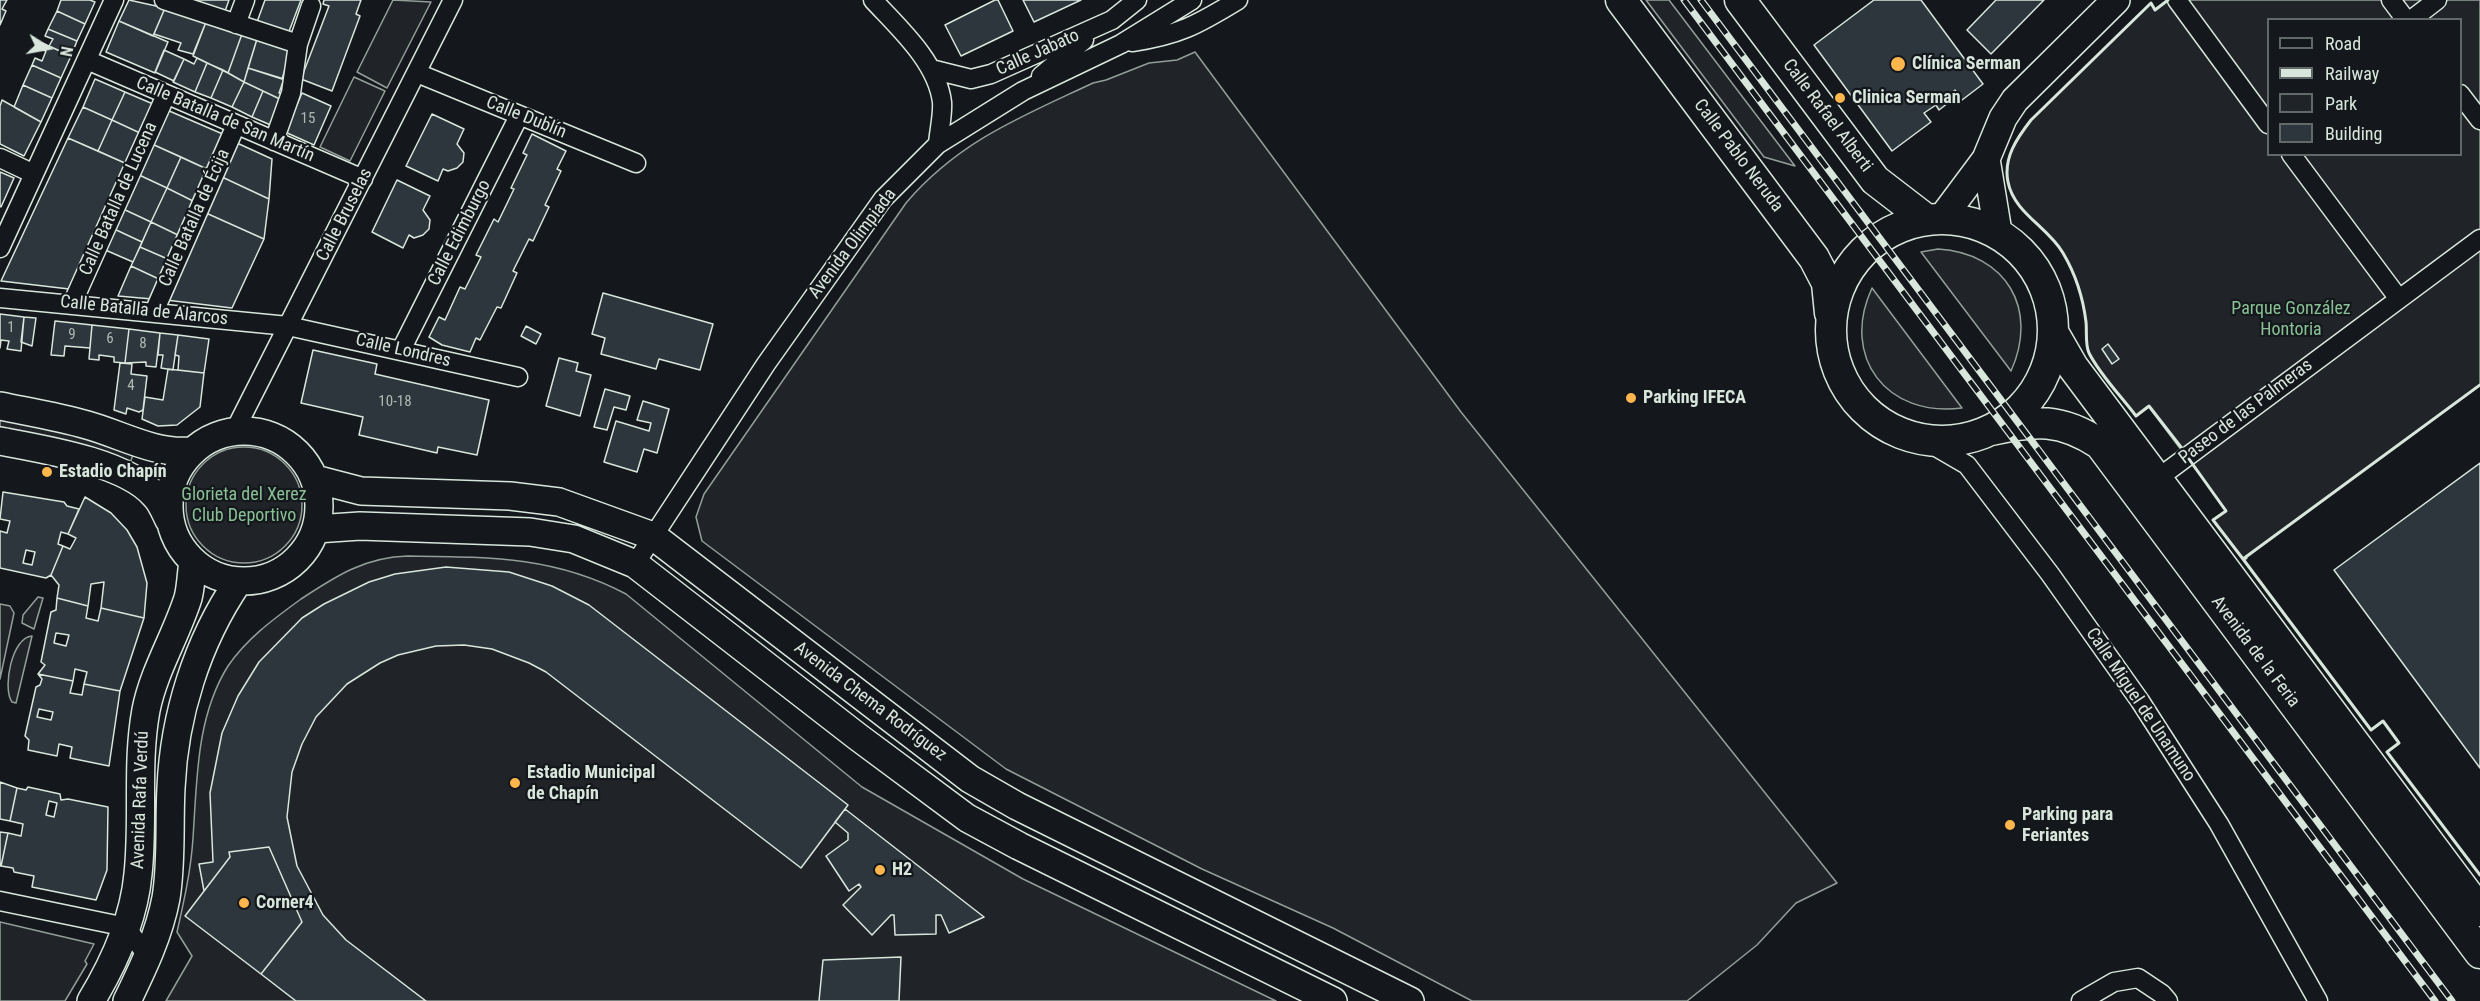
<!DOCTYPE html>
<meta charset="utf-8">
<style>
body{margin:0}
#map{position:relative;width:2480px;height:1001px;overflow:hidden;background:#14181c;font-family:"Roboto Condensed",sans-serif}
canvas{display:block}
.legend{position:absolute;left:2267px;top:18px;width:195px;height:138px;box-sizing:border-box;background:#14181c;border:2px solid #626a69;margin:0;padding:8px 10px;list-style:none;font-size:18px;color:#d8e6dc}
.legend li{display:flex;align-items:center;gap:12px;height:30px}
.legend b{width:30px;border:2px solid #626a69}
.north{position:absolute;left:18px;top:18px;width:60px;height:60px;-webkit-text-stroke:4px #14181c;paint-order:stroke;rotate:101deg;font-size:16px;font-weight:700;line-height:24px;text-align:center;color:#d8e6dc}
.north::after{content:'';display:block;margin:auto;width:21px;height:27px;background:#d8e6dc;clip-path:polygon(50% 0,100% 100%,50% 72%,0 100%)}
</style>
<div id="map">
<canvas width="2480" height="1001"></canvas>
<ul class="legend">
<li><b style="height:8px;background:#14181c"></b>Road</li>
<li><b style="height:8px;background:#d8e6dc"></b>Railway</li>
<li><b style="height:16px;background:#202428"></b>Park</li>
<li><b style="height:16px;background:#2c363c"></b>Building</li>
</ul>
<div class="north">N</div>
</div>
<script>
const ctx = document.querySelector('canvas').getContext('2d');
ctx.lineJoin = 'round';
function paint(path, color) { ctx.fillStyle = color; ctx.fill(path, 'evenodd'); }
function stroke(path, color, width, dash) { ctx.strokeStyle = color; ctx.lineWidth = width; ctx.lineCap = dash ? 'butt' : 'round'; ctx.setLineDash(dash || []); ctx.stroke(path); }
function write(font, color, halo, rows, align = 'center') {
  ctx.font = font + ' "Roboto Condensed",sans-serif'; ctx.lineWidth = 4.5; ctx.setLineDash([]); ctx.textBaseline = 'middle'; ctx.strokeStyle = halo; ctx.fillStyle = color; for (const [text, x, y, turn = 0] of rows) {
    ctx.save(); ctx.translate(x, y); ctx.rotate((+turn || 0) * Math.PI / 180); ctx.textAlign = isNaN(turn) ? turn : align; if (halo) ctx.strokeText(text, 0, 0); ctx.fillText(text, 0, 0); ctx.restore();
  }
}
const green = new Path2D(`
 M393 0 431 2 387 88 357 72Z
 M1646 0H1669L1795 166 1764 157Z
 M2168 0H2480V385L2243 559 2213 520 2226 510 2149 407 2136 416C2121 396 2100 375 2089 353 2085 345 2087 331 2086 322 2083 297 2076 275 2063 253 2048 227 2014 213 2008 182 2003 158 2017 138 2031 120L2151 3 2155 10ZM2268 20H2460V154H2268Z
 M1195 52 1461 412 1837 883 1796 903 1757 945 1687 1001H1472L1333 928 1202 869 1006 769 702 541 696 517 704 494 906 203C959 141 1021 117 1093 83L1106 80 1149 63 1177 60Z
 M354 77 385 91 350 161 320 147Z
 M1938 249C2006 253 2039 309 2011 371L1921 252Z
 M1872 288 1962 408C1887 418 1840 357 1872 288Z
 M0 418 68 432 133 455 130 463 69 441 0 427Z
 M186 505a58 58 0 1 1 116 0a58 58 0 1 1-116 0Z
 M408 556C488 557 554 556 626 594L862 787 1023 879 1276 1001H166L192 956 177 932C184 901 191 870 193 838 197 781 196 717 228 666 247 638 275 618 301 599 336 576 365 557 408 556Z
 M38 597 43 598 34 629 22 623 23 615Z
 M0 604 10 606 14 613 0 679Z
 M32 636 16 703 12 702C2 688 12 637 32 636Z
 M0 922 94 944 85 961 87 964 65 1001H0Z`);
paint(green, '#202428');
stroke(green, '#939e99', 1.5);
const building = new Path2D(`
 M0 0H7L2 9 6 11 0 25Z
 M61 0H90L95 2 85 24 57 11Z
 M129 0 165 8 153 36 119 21Z
 M185 0H229L224 14Z
 M265 0H301L288 34 257 22Z
 M324 0H361L356 14 360 16 332 91 301 79 329 6 323 4Z
 M995 0H998L1013 31 961 56 945 25Z
 M1023 0H1081L1034 22Z
 M1874 0H1921L1983 84 1962 100 1955 90 1945 98 1948 103 1939 110 1936 105 1924 113 1931 122 1892 151 1814 45Z
 M1996 0H2044L1991 54 1967 30Z
 M165 8 206 22 193 54 178 50 181 43 154 34Z
 M57 11 85 24 77 41 48 29Z
 M119 21 168 42 155 73 106 52Z
 M206 22 242 34 228 73 193 56Z
 M48 29 77 41 71 56 49 46 53 39 45 36Z
 M242 34 257 39 244 82 228 73Z
 M257 39 291 50 282 79 248 68Z
 M42 43 71 56 61 78 32 65 35 58 42 61 46 51 39 48Z
 M164 50 184 59 174 81 155 72Z
 M197 58 207 63 195 92 173 82 184 59 194 64Z
 M207 63 223 70 211 98 195 92Z
 M32 65 61 78 52 98 23 85Z
 M248 68 284 79 279 93 285 94 284 101 244 82Z
 M223 70 244 82 232 107 211 98Z
 M95 79 125 92 112 120 83 107Z
 M244 82 263 91 252 117 232 107Z
 M23 85 52 98 41 122 14 107Z
 M263 91 284 101 273 126 252 117Z
 M125 92 153 104 140 133 112 120Z
 M302 93 331 106 314 145 285 132Z
 M2 100 41 122 24 156 0 144V106Z
 M83 107 112 120 98 151 68 138Z
 M167 110 225 135 209 170 152 144Z
 M432 114 464 129 457 144 464 153 463 162 457 168 448 171 443 169 438 181 406 166Z
 M112 120 140 133 127 164 98 151Z
 M532 134 566 151 557 169 561 171 545 205 549 207 533 241 529 239 513 271 517 273 501 308 497 307 480 340 476 338 470 352 442 345 429 337 439 317 445 320 460 287 465 289 481 257 476 255 494 219 498 222 514 189 511 188 527 155 523 153Z
 M68 138 127 164 69 289 1 281Z
 M237 143 272 159 269 199 222 177Z
 M152 144 181 157 167 188 137 174Z
 M181 157 209 170 195 202 167 188Z
 M0 172 14 178 1 207 0 206Z
 M137 174 167 188 151 222 121 208Z
 M222 177 269 199 264 239 206 213Z
 M397 180 430 196 423 210 430 220 429 229 423 235 414 238 409 235 403 248 372 232Z
 M167 188 195 202 180 236 151 222Z
 M121 208 151 222 142 242 112 228Z
 M206 213 264 239 232 308 166 300Z
 M151 222 180 236 170 260 140 247Z
 M112 228 142 242 133 262 103 249Z
 M140 247 170 260 161 280 131 266Z
 M131 266 161 280 152 299 118 296Z
 M603 293 713 324 700 370 659 359 656 369 601 354 605 338 592 334Z
 M0 314 24 317 21 351 7 349 9 341 1 340 0 348Z
 M24 317 36 318 32 346 21 342Z
 M55 321 92 325 90 348 65 346 64 356 51 355Z
 M92 325 129 329 125 363 114 362V357L99 355V360L89 359Z
 M526 326 541 334 536 344 521 336Z
 M129 329 160 333 156 367 146 366V362L125 363Z
 M160 333 178 335 173 370 161 368 163 355H158Z
 M178 335 209 339 204 373 178 370 179 356 175 355Z
 M2108 344 2119 359 2112 364 2102 349Z
 M313 350 377 364 375 374 489 400 477 455 438 447 437 453 359 435 363 417 301 403Z
 M559 358 578 363 576 371 591 375 580 416 546 406Z
 M120 363 132 364 131 374 147 376 143 410 139 412 127 408 126 414 114 410Z
 M168 369 204 373 200 407 177 425 158 426 142 419 145 397 163 400Z
 M605 389 630 396 626 410 614 407 607 430 594 427Z
 M643 401 669 409 657 453 644 449 637 472 604 462 616 421 649 431 651 423 637 420Z
 M2480 463V768L2334 570Z
 M3 492 64 502 67 506 79 509 68 534 61 532 58 544 63 546 51 575 46 578 0 568V531L7 533 10 521 0 519ZM26 550 35 552 32 565 23 563Z
 M85 497 111 513 127 530 137 547 147 583 144 618 101 608 104 582 91 584 88 606 57 598 59 585 51 575 63 546 70 549 76 538 68 534Z
 M446 567 509 572 552 586 589 605 848 805 801 868 546 672 529 663 492 649 464 645 436 646 398 655 380 663 347 684 316 717 302 744 292 772 287 817 297 866 323 915 346 940 426 1001H296L261 974 302 922 269 847 229 852 230 857 204 891 199 864 213 862 210 793 222 733 238 696 259 662 302 618 324 604 369 582 395 574Z
 M57 598 88 606 86 618 98 621 101 608 144 618 120 691 84 684 87 672 75 669 73 681 38 674 45 665 41 662 51 612 56 610ZM56 633 69 635 66 646 54 643Z
 M38 674 73 681 70 693 82 695 84 684 120 691 109 766 70 758 72 747 59 744 57 756 28 750 29 740 25 736 36 687 40 685 42 679ZM39 709 53 712 51 720 37 717Z
 M0 782 17 788 10 821 0 819Z
 M28 787 60 794 61 800 68 799 108 807 107 870 96 900 32 887 34 876 14 872 13 868 1 866 8 833 21 836 23 824 10 821 17 788 26 790ZM49 801 57 803 54 817 46 815Z
 M845 809 984 917 949 933 941 915H936V934L895 935 894 915H891L872 935 843 905 861 887 859 884 849 891 826 856 848 840V833L835 822Z
 M0 832 8 833 1 866H0Z
 M269 847 302 922 261 974 185 916 230 857 229 852Z
 M901 957 899 1001H819L823 960Z`);
paint(building, '#2c363c');
stroke(building, '#d8e6dc', 1.5);
const street = new Path2D(`
 M164 0 298 44
 M873 0C899 28 937 62 942 102 943 115 939 131 938 144
 M2177 0 2268 124
 M2391 0 2406 20
 M2411 20 2437 0
 M236 24 245 0
 M1132 42C1179 35 1197 25 1238 0
 M87 60 363 179
 M931 69 971 79 991 74 1112 20 1137 0
 M417 73 636 163
 M1041 76 1084 40
 M2460 94 2480 120
 M274 141 291 93 298 44 311 6
 M2291 154 2399 299
 M0 158 34 174
 M0 248 114 0
 M0 298 288 326 518 377
 M72 304 166 95
 M154 312 236 125
 M401 350 519 116
 M235 430 453 0
 M1924 440 1967 465 2050 574 2140 701 2219 824 2318 1001
 M2157 479 2480 239
 M635 564 766 364 883 199 938 144 1023 91 1121 44 1192 0
 M0 901 126 927 148 957
 M2081 1001 2114 982 2138 978 2162 994 2168 1001`);
const secondary = new Path2D(`
 M1986 159 1998 232
 M1942 218 1986 159 2003 118 2015 100 2116 0
 M0 406C29 412 59 417 87 425 123 435 153 454 191 451
 M169 506a75 75 0 1 1 150 0a75 75 0 1 1-150 0Z
 M0 441C42 449 127 462 155 496 161 502 165 512 169 520
 M315 479 361 491 510 496 559 502 653 536 970 779 1017 806 1410 1001
 M316 529 360 526 530 532 574 539 635 564 858 737 967 818 1019 846 1333 1001
 M91 1001C114 963 134 918 138 874 144 819 136 764 146 710 154 670 176 636 188 598 191 587 191 574 193 562
 M127 1001C143 968 159 935 166 898 172 862 169 825 171 788 174 716 197 642 238 582`);
const primary = new Path2D(`
 M1621 0 1814 258 1827 283 1830 313
 M1740 0 1875 180 1927 220
 M1831 330a111 111 0 1 1 222 0a111 111 0 1 1-222 0Z
 M2054 334 2073 367 2480 911
 M1991 430C2035 420 2061 418 2100 444L2480 953`);
stroke(street, '#d8e6dc', 21);
stroke(secondary, '#d8e6dc', 30);
stroke(primary, '#d8e6dc', 33);
stroke(street, '#14181c', 18);
stroke(secondary, '#14181c', 27);
stroke(primary, '#14181c', 30);
const rail = new Path2D(`
 M1684 0 2435 1001
 M1701 0 2452 1001`);
stroke(rail, '#d8e6dc', 7);
stroke(rail, '#14181c', 4.5, [14]);
stroke(new Path2D(`
 M2168 0 2155 10 2151 3 2031 120C2017 138 2003 158 2008 182 2014 213 2048 227 2063 253 2076 275 2083 297 2086 322 2087 331 2085 345 2089 353 2100 375 2121 396 2136 416L2149 406 2184 451
 M2189 459 2226 511 2213 520 2243 559 2480 385
 M2246 558 2243 559 2371 730 2383 721 2399 743 2387 752 2480 875`), '#d8e6dc', 3);
for (const [x, y, r, color] of [
 [1898,64,8,"#ffb74d"],
 [1840,98,6,"#ffb74d"],
 [1631,398,6,"#ffb74d"],
 [47,472,6,"#ffb74d"],
 [515,783,6,"#ffb74d"],
 [2010,825,6,"#ffb74d"],
 [880,870,6,"#ffb74d"],
 [244,903,6,"#ffb74d"]
]) { const dot = new Path2D(); dot.arc(x, y, r, 0, 2 * Math.PI); ctx.fillStyle = color; ctx.fill(dot); stroke(dot, '#14181c', 2); }
write('15px', '#adbab4', null, [
 ["15",308,119],
 ["1",11,328],
 ["9",72,335],
 ["6",110,339],
 ["8",143,344],
 ["4",131,386],
 ["10-18",395,402]
]);
write('18px', '#d8e6dc', '#14181c', [
 ["Calle Jabato",1038,53,-24],
 ["Calle Rafael Alberti",1827,116,53],
 ["Calle Dublín",526,118,22],
 ["Calle Batalla de San Martín",225,120,23],
 ["Calle Pablo Neruda",1738,156,53],
 ["Calle Batalla de Lucena",119,199,-66],
 ["Calle Bruselas",345,215,-63],
 ["Calle Batalla de Écija",195,218,-66],
 ["Calle Edimburgo",460,233,-63],
 ["Avenida Olimpiada",853,244,-53],
 ["Calle Batalla de Alarcos",144,311,6],
 ["Calle Londres",403,351,13],
 ["Paseo de las Palmeras",2246,412,-37],
 ["Avenida de la Feria",2255,652,53],
 ["Avenida Chema Rodríguez",870,702,37],
 ["Calle Miguel de Unamuno",2140,705,56],
 ["Avenida Rafa Verdú",141,800,-88]
]);
write('bold 18px', '#d8e6dc', '#14181c', [
 ["Clínica Serman",1912,64],
 ["Clinica Serman",1852,98],
 ["Parking IFECA",1643,398],
 ["Estadio Chapín",59,472],
 ["Estadio Municipal",527,773],
 ["de Chapín",527,794],
 ["Parking para",2022,815],
 ["Feriantes",2022,836],
 ["H2",892,870],
 ["Corner4",256,903]
], 'left');
write('18px', '#8ac095', '#14181c', [
 ["Parque González",2291,309],
 ["Hontoria",2291,330],
 ["Glorieta del Xerez",244,495],
 ["Club Deportivo",244,516]
]);
</script>
